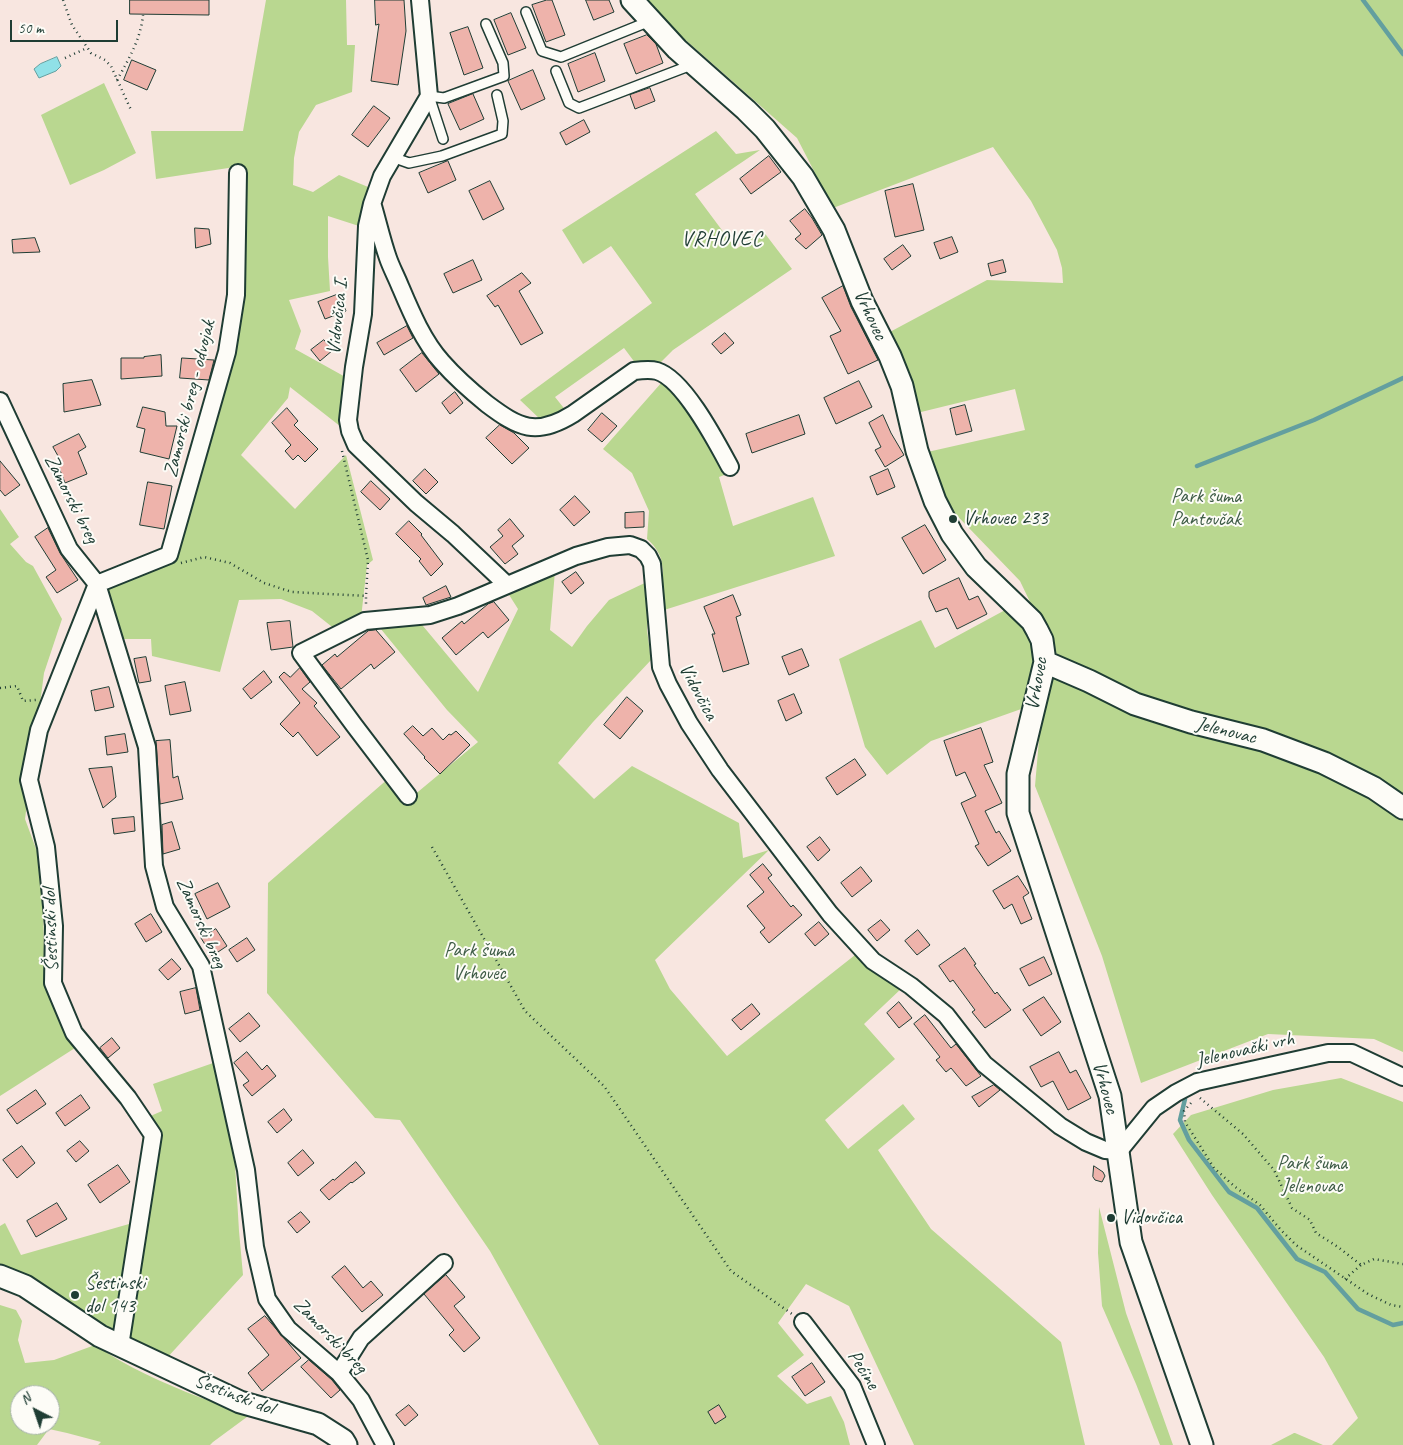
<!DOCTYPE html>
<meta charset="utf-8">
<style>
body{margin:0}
#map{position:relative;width:1403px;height:1445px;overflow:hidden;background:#f8e6e0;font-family:Caveat,sans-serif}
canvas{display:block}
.north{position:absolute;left:10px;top:1385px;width:50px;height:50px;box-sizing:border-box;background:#fdfcf7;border:1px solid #a4b0a9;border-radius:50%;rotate:319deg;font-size:14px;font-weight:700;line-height:20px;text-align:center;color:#1f3d34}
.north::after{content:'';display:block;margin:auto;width:18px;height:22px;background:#1f3d34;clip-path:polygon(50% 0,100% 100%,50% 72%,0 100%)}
.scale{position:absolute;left:10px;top:20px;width:108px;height:22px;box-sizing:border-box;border:2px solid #1f3d34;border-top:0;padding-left:6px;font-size:15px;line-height:18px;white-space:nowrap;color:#1f3d34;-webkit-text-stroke:4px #fdfcf7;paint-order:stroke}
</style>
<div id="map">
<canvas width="1403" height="1445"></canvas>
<div class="north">N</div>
<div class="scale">50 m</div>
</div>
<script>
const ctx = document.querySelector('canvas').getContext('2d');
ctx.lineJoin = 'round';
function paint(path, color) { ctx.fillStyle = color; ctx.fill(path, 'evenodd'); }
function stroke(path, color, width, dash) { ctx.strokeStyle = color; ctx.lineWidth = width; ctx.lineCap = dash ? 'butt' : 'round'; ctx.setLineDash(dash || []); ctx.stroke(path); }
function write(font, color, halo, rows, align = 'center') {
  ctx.font = font + ' Caveat,sans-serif'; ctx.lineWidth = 4; ctx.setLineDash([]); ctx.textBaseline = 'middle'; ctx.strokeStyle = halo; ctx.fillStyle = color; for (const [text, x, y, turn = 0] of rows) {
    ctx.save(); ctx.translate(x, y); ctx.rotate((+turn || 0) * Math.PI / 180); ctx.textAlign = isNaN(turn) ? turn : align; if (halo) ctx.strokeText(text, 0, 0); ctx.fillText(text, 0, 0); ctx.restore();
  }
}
paint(new Path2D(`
 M266 0H346L347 45H355L352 92 316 105 299 132 294 158 293 185 313 192 339 175 373 189 362 227 328 216V257L330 291 289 300 301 331 295 349 349 379 345 430 290 387 288 398 241 455 295 509 346 455 373 560 367 565 361 618 336 630 312 611 281 599 239 600 220 672 152 656 151 639H119L103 587 172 560 233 344 235 167 156 179 151 131H243Z
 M646 0H1403V806L1367 778 1311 746 1227 726 1142 698 1095 676 1054 652 1020 581 942 500 923 453 1025 430 1015 389 917 413 906 378 911 375 909 371 904 374 888 333 987 280 1063 283 1062 268 1057 250 1031 201 993 147 833 208 797 138 656 14Z
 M104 83 136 153 104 170 70 185 41 115Z
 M716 131 736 154 760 150 695 194 736 249 763 231 792 269 673 350 658 365 636 364 624 348 555 397 567 412 541 420 520 400 652 303 611 246 583 264 562 230Z
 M662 382 688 408 727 474 719 477 733 526 813 497 835 556 661 611C662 595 666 568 659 554 656 548 652 543 647 539L649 511 632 473 603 449Z
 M0 509 19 537 10 544 26 562 33 566 62 619 44 673 25 819 38 854 43 879 44 966 75 1048 0 1096Z
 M555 571 550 630 572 647 587 626 609 600 651 580 647 630 651 660 593 722 558 763 594 799 632 766 739 823 743 858 769 850 655 960 670 989 727 1056 855 955 880 976 903 987 864 1024 895 1059 825 1120 848 1149 903 1104 915 1119 878 1150 931 1229 1061 1342 1085 1445H914L849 1306 806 1284 778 1323 804 1355 777 1376 807 1404 831 1396 844 1422 850 1445H599L490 1251 400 1120 375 1118 267 993 268 883 389 778 413 796 478 742 447 710 376 623 418 620 478 692 518 609 506 590Z
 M1007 609 1028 632 1036 653 1024 708 931 741 887 775 865 747 839 659 921 620 935 648Z
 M1052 674 1325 768 1403 818V1052L1374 1039 1268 1034 1141 1083 1102 956 1035 786 1043 693Z
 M216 1062 235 1164 239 1231 243 1275 165 1360 0 1270V1226L5 1223 21 1255 129 1224 144 1150 142 1134 139 1121 162 1111 153 1084Z
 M1341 1078 1403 1102V1445H1332L1358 1418 1324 1357 1212 1195 1173 1134 1191 1115 1273 1090Z
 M1099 1207 1126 1313 1173 1445H1160L1136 1384 1102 1306 1098 1253Z
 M0 1305 16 1310 22 1321 18 1340 25 1363 54 1360 95 1345C127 1367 163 1383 199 1397 216 1403 233 1410 251 1414L213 1442 210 1445H98L101 1442 67 1433 49 1429 37 1445H0ZM20 1395H50V1425H20Z
 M1294 1433H1295L1323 1445H1271Z`), '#b9d790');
const water = new Path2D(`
 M57 57 61 66 56 71 39 78 34 69 40 64Z`);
paint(water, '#90e1e7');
stroke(water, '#639f9f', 1);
stroke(new Path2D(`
 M1363 0 1403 54
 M1197 466 1314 420 1403 378
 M1185 1099 1180 1120 1189 1140 1229 1192 1257 1208 1297 1259 1325 1272 1358 1309 1393 1325 1403 1323`), '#639f9f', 4.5);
const building = new Path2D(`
 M130 0H209V15L130 14Z
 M375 0H404L406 31 398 85 371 81 379 24 376 25Z
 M547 0H552L565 35 546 42 532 5Z
 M586 0H609L614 12 594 20Z
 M511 13 526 48 508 55 494 20Z
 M468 27 483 68 464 75 450 33Z
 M647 35 656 44 663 63 636 74 624 44Z
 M595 53 605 81 578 92 568 64Z
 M132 60 156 70 147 90 124 80Z
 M533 70 545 99 521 110 508 81Z
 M650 88 655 101 635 109 630 95Z
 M473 94 484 119 460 130 448 104Z
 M374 106 390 118 368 147 352 135Z
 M584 120 590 132 566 145 560 133Z
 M769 156 781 172 751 194 740 179Z
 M448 161 456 180 428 193 419 173Z
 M490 181 504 209 483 220 469 191Z
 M913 184 924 230 895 237 885 191Z
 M805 209 812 218 822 235 806 249 795 239 801 234 790 221Z
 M195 228 209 229 211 244 196 248Z
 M952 237 958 252 940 259 934 243Z
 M35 238 40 252 13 253 12 240Z
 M903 245 911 256 892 270 884 259Z
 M473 260 482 280 453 293 444 274Z
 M1003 260 1006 272 991 276 988 264Z
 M522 273 531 283 519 291 543 333 521 345 498 305 495 307 487 296Z
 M843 286 851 307 878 360 848 374 830 336 841 331 822 298Z
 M339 294 346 311 325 319 318 302Z
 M407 326 413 338 384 355 377 343Z
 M725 333 734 343 721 354 712 344Z
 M324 340 333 350 320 361 311 350Z
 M422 353 439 374 416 392 400 370Z
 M161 355 162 376 121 379V358H144V357Z
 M182 358 214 360 209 380 180 378Z
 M92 380 101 405 64 412 63 384Z
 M859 381 872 407 836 424 824 398Z
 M455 392 463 403 450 414 442 403Z
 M965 405 972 431 956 435 950 409Z
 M143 407 165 412 166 426H177L169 459 140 452 145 429 137 427Z
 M287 408 298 421 294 425 318 449 305 462 298 455 293 460 285 451 291 445 272 423Z
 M602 413 617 426 602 442 588 430Z
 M799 415 805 434 752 453 746 434Z
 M883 415 891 433 904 455 885 467 875 450 881 447 869 423Z
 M500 425 514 433 529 448 512 464 486 438Z
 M79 434 86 447 78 452 87 474 65 483 58 465 62 463 53 447Z
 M0 461 20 485 5 496 0 490Z
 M425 469 438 482 426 494 413 481Z
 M888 469 895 487 877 495 870 477Z
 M371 481 390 499 380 510 361 492Z
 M148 482 172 486 164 529 140 525Z
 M575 496 590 512 574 526 560 510Z
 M644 512V527L625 528V513Z
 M510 519 524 536 512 546 518 554 505 564 490 547 503 536 498 530Z
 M409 521 422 534 421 535 443 564 431 576 419 561 421 559 396 534Z
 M925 525 946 560 923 574 902 538Z
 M48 528 60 553 78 580 57 593 46 577 56 570 35 537Z
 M576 572 584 583 571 594 562 582Z
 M959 578 969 600 978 596 987 614 957 629 947 608 936 612 929 597V592Z
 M446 586 451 597 426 605 423 598Z
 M733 595 741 615 736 617 749 664 723 672 712 634H715L704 607Z
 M494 602 509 620 488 638 483 632 456 655 442 638 462 621 464 624 488 604Z
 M290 621 293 647 271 650 267 623Z
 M376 630 395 652 374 669 371 664 341 689 322 665 335 654 337 657 368 631Z
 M802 649 809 666 789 675 782 657Z
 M146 657 151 681 139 683 134 659Z
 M300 668 310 682 302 689 317 703 314 706 340 737 317 756 298 732 293 737 280 724 300 703 279 677 284 672 290 677Z
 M264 671 272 682 251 699 243 689Z
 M185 682 191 711 170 715 165 686Z
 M109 687 114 707 95 711 91 691Z
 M794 694 802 713 786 721 778 701Z
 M627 697 643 711 620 739 604 725Z
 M413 726 423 736 432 728 443 740 449 734 451 735 456 731 470 745 440 774 424 758 425 757 404 734Z
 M981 728 993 762 984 765 1002 803 985 811 996 833 999 831 1011 851 988 866 975 846 979 844 961 803 976 796 965 772 956 776 944 741Z
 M125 734 128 752 107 755 105 737Z
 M170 740 173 778 178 776 183 799 160 804 156 741Z
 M855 759 866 775 837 795 826 778Z
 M112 767 116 797 103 808 89 769Z
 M134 817 135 831 114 834 112 819Z
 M172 822 180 849 163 854 162 825Z
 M820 837 830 850 818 861 807 847Z
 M763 864 772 875 768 878 791 907 793 905 802 915 769 943 760 932 765 928 747 906 764 892 750 875Z
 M861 867 872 881 852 897 841 883Z
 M1018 876 1029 893 1023 897 1032 919 1021 924 1012 904 1004 909 993 891Z
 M218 883 230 907 207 919 195 894Z
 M151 914 162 932 146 942 135 924Z
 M881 920 890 930 877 941 868 930Z
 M819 922 829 934 815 946 805 934Z
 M216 929 227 946 212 956 201 938Z
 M918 930 930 945 917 955 905 941Z
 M247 938 255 950 237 962 229 950Z
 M965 948 976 964 974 965 995 994 997 992 1011 1010 985 1028 972 1012 975 1010 953 980 950 982 939 966Z
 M1044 957 1052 974 1029 986 1020 969Z
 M172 959 181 969 168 980 159 970Z
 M196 988 200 1010 185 1014 180 992Z
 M1044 997 1061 1022 1041 1036 1023 1010Z
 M899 1002 912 1018 899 1028 887 1013Z
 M752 1004 760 1014 741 1030 732 1020Z
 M249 1013 260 1026 240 1042 229 1029Z
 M925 1015 951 1048 956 1044 981 1076 966 1086 951 1068 946 1072 936 1060 940 1057 914 1024Z
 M112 1038 120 1048 108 1058 100 1048Z
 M247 1052 262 1070 267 1065 276 1076 252 1096 243 1085 249 1081 234 1063Z
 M1059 1052 1070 1073 1076 1070 1091 1098 1068 1110 1053 1081 1041 1087 1030 1067Z
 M994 1085 1000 1090 979 1107 972 1097Z
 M36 1090 46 1104 17 1124 7 1110Z
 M81 1095 90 1108 65 1126 56 1113Z
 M284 1109 292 1120 277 1133 268 1122Z
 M80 1141 89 1151 76 1162 67 1151Z
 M22 1146 35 1163 17 1178 3 1160Z
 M303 1150 314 1163 298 1176 288 1163Z
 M356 1162 365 1173 352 1183 351 1182 329 1200 320 1190 333 1179 334 1180Z
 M118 1165 130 1182 100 1203 88 1185Z
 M1094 1166 1103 1172 1105 1176 1102 1182 1095 1180 1093 1177Z
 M57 1203 67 1219 36 1237 27 1221Z
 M301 1212 310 1222 297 1233 288 1222Z
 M345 1266 363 1288 371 1281 383 1295 362 1312 332 1277Z
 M446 1275 465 1297 454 1306 480 1338 464 1352 449 1335 454 1330 424 1294Z
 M265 1316 301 1358 262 1391 248 1373 269 1355 248 1329Z
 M309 1360 332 1380 340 1390 331 1398 301 1367Z
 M812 1363 825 1382 805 1396 792 1377Z
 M409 1405 418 1415 405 1426 396 1415Z
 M719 1405 726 1417 715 1424 708 1412Z`);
paint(building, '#eeb3ab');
stroke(building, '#1f3d34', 1);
const service = new Path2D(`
 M526 12 542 51 561 57 650 21
 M556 71 569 103 579 108 694 64
 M443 139 429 96 444 98 504 76 503 63 486 24
 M392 157 409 163 442 156 502 134 503 121 497 95`);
const minor = new Path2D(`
 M420 0 429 96 382 176 372 204 367 226 363 314 354 367 348 420 350 431 356 445 416 503 453 534 507 585
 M373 206C378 223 382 241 388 258 391 267 396 276 400 286 411 312 423 341 442 362 456 378 471 391 487 404 519 428 536 437 573 414L634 371C642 370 650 369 657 371 684 379 717 443 730 467
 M0 401 69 549 97 584 147 747 154 866 165 907 201 966 246 1170 255 1247 267 1299 288 1329 339 1373 361 1400 385 1445
 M408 796 354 725 301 653 365 621 430 615 458 606 576 556 608 547 630 545 641 549 648 556 652 564 661 667 668 684 689 723 720 770 830 914 873 961 911 986 946 1015 984 1064 1060 1126 1086 1142 1105 1150 1119 1151 1154 1108 1176 1093 1197 1082 1328 1053H1352L1403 1077
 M803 1322 852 1386 876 1445
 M120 1346 153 1135 128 1098 74 1033 53 983 54 926 46 847 29 780 39 730 97 584 169 555 227 352 236 295 238 173
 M339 1373 361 1338 444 1263`);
const tertiary = new Path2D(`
 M632 0 677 49 746 110 765 129 803 177 834 230 862 301 890 356 902 386 917 451 935 501 952 534 976 567 1032 621 1037 630 1042 640 1045 662 1018 774V813L1110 1096 1131 1242 1202 1445
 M1045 662 1089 681 1135 704 1191 722 1263 740 1324 763 1374 788 1403 808
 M0 1276 25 1286 100 1336 240 1402 318 1424 343 1440 346 1445`);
stroke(service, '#1f3d34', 12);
stroke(minor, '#1f3d34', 20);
stroke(tertiary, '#1f3d34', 25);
stroke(new Path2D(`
 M63 0 72 25 91 53 105 60 111 66 131 110
 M65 58 87 48
 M117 80C129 59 141 38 143 15
 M342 451 368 560 366 596
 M181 563 204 557 230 563 264 583 292 592 366 596V607
 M0 688 17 686 23 701 36 700
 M432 847 525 1011 604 1086 731 1271 792 1314
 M1200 1098 1243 1134 1274 1170 1292 1208 1310 1220 1316 1233 1338 1247 1361 1265 1374 1259 1403 1264
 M1191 1103 1184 1111 1185 1122 1214 1168 1234 1186 1260 1205 1280 1229 1296 1245 1368 1294 1391 1305 1403 1307
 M1345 1279 1361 1265`), '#1f3d34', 2.5, [1, 4]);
stroke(service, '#fdfcf7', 9);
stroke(minor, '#fdfcf7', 16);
stroke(tertiary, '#fdfcf7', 21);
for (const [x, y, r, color] of [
 [953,519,5,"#1f3d34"],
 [1111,1218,5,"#1f3d34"],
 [75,1295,5,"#1f3d34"]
]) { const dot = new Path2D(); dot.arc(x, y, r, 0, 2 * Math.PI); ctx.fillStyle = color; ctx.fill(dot); stroke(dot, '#fdfcf7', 2); }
write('20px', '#1f3d34', '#fdfcf7', [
 ["Vrhovec",870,315,65],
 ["Vidovčica I.",338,316,-84],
 ["Zamorski breg - odvojak",190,399,-76],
 ["Zamorski breg",71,499,63],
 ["Vrhovec",1037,684,-80],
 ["Vidovčica",698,692,62],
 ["Jelenovac",1226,731,14],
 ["Zamorski breg",201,923,66],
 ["Šestinski dol",51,930,-92],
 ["Jelenovački vrh",1245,1050,-13],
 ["Vrhovec",1105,1088,75],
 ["Zamorski breg",330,1336,46],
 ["Pećine",863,1370,58],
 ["Šestinski dol",234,1395,21]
]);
write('20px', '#3e5c46', '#fdfcf7', [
 ["Park šuma",1206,497],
 ["Pantovčak",1206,520],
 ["Park šuma",479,951],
 ["Vrhovec",479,974],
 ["Park šuma",1312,1164],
 ["Jelenovac",1312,1187]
]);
write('20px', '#1f3d34', '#fdfcf7', [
 ["Vrhovec 233",963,519],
 ["Vidovčica",1121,1218],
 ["Šestinski",85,1284],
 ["dol 143",85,1307]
], 'left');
ctx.letterSpacing = '1px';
write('21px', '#1f3d34', '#fdfcf7', [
 ["VRHOVEC",722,239]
]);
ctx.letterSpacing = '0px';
</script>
